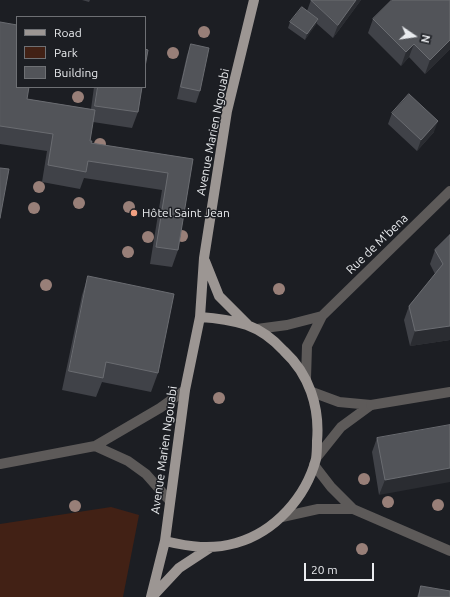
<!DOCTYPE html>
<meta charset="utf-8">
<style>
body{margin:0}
#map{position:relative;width:450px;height:597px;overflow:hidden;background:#1c1e23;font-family:Ubuntu,sans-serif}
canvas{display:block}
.legend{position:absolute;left:16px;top:16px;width:130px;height:72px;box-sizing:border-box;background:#1c1e23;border:1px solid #6e7074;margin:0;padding:5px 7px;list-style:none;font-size:12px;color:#e9ebee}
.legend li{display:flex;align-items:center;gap:8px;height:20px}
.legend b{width:20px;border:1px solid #6e7074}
.north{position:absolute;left:394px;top:16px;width:40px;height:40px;-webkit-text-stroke:3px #1c1e23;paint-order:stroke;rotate:103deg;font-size:11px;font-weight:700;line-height:16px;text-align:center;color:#e9ebee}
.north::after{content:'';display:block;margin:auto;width:14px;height:18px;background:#e9ebee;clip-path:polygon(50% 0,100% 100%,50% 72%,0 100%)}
.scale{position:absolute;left:304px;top:563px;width:70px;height:18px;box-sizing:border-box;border:2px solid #e9ebee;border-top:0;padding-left:5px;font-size:12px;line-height:14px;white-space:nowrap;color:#e9ebee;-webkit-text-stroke:3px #1c1e23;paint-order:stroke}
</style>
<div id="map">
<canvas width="450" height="597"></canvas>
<ul class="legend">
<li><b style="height:5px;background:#9c9693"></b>Road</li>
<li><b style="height:11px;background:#422115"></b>Park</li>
<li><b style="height:11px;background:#525459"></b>Building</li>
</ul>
<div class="north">N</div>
<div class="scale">20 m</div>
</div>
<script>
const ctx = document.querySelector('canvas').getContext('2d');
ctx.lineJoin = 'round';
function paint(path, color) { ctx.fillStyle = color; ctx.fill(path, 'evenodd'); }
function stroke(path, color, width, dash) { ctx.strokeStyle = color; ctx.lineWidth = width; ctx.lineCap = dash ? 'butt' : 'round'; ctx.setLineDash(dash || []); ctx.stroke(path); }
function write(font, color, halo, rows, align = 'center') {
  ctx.font = font + ' Ubuntu,sans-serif'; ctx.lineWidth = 3; ctx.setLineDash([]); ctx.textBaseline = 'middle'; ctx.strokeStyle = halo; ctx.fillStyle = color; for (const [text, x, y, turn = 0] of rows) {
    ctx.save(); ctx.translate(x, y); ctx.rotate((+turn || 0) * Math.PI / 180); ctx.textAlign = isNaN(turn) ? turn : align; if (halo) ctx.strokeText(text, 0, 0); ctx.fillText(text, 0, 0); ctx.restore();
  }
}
paint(new Path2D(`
 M111 507 139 515 123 597H0V524Z`), '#422115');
stroke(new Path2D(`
 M257 329 287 325 322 316
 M306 378 307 346 322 316 450 191
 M312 392 339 402 371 405
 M317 457 341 427 371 405
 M314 465 331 487 353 509 450 551
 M282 517 318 509H353`), '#5d5a59', 10);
stroke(new Path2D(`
 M371 405 450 392
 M95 446 128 461 146 474 169 500
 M0 464 95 446 160 408 185 390`), '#5d5a59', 10);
stroke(new Path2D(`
 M205 261 219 296 248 325
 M165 541C190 547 211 550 236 543 275 532 306 497 316 459 317 453 317 447 317 441 320 407 309 374 284 351 274 340 261 330 247 325 231 320 216 318 200 317
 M151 597 165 541 185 390 200 317 204 258 227 111 254 0
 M152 597 179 568 211 547`), '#9c9693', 10);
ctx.fillStyle = '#987f78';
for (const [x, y] of [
 [204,32],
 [173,53],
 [78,97],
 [100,144],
 [39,187],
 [79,203],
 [129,207],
 [34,208],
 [182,236],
 [148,237],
 [128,252],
 [46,285],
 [279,289],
 [219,398],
 [364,479],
 [388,502],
 [438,505],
 [75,506],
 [362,549]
]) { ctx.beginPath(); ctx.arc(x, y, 6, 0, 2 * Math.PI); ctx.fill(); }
paint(new Path2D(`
 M82 0H90L89 2Z
 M311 0H361L333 38 316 23 305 40 288 28 290 22 307 11Z
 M373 19 450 49 425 74 409 57 401 66 368 33Z
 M0 22 17 87 27 99 91 109 94 87H142L138 112 132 128 93 122 90 141 91 143 193 159 178 250 172 267 150 264 162 190 84 178 80 189 42 182 47 151 0 144Z
 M191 44 200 91 196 103 177 99 187 55Z
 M392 113 434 132 417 151 388 124Z
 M450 235V340L410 346 404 320 409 306 435 274 430 264 435 250Z
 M88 276 158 373 151 392 102 382 96 397 62 390 82 295Z
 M450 425 379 495 372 452 377 438Z
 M421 586 450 597H417Z`), '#404248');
paint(new Path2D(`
 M356 0H361L333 38 338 25Z
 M318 19 316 25 305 40 307 34Z
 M450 40V49L425 74 430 60Z
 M414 44 409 57 401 66 406 52Z
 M438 121 434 132 417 151 421 140Z
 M450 326V340L410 346 415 331Z
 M450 468V482L379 495 385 480Z`), '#2a2c31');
const building = new Path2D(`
 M311 0H356L338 25Z
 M392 0H450V40L430 60 414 44 406 52 373 19Z
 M302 7 318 19 307 34 290 22Z
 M0 22 17 25V87H29L27 99 95 110 90 141H92L91 143 193 159 178 250 156 247 168 173 88 161 86 172 48 165 53 134 0 126Z
 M191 44 209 48 200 91 181 87Z
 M145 49 148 50 145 67Z
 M98 87H142L138 112 95 106Z
 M409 94 438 121 421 140 392 113Z
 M0 168 9 169 0 218Z
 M450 235V326L415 331 409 306 443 264 435 250Z
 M88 276 174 294 158 373 106 362 103 378 69 371Z
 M450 425V468L385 480 377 438Z
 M421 586 450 591V597H419Z`);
paint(building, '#525459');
stroke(building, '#6a6c71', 1);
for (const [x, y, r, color] of [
 [134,213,4,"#f2a081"]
]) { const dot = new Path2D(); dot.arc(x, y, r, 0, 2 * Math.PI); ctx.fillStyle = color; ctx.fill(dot); stroke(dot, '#1c1e23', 1.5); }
write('12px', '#e9ebee', '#1c1e23', [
 ["Avenue Marien Ngouabi",213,132,-79],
 ["Rue de M'bena",377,244,-44],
 ["Avenue Marien Ngouabi",164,450,-82]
]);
write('12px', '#e9ebee', '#1c1e23', [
 ["Hôtel Saint Jean",142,213]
], 'left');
</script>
